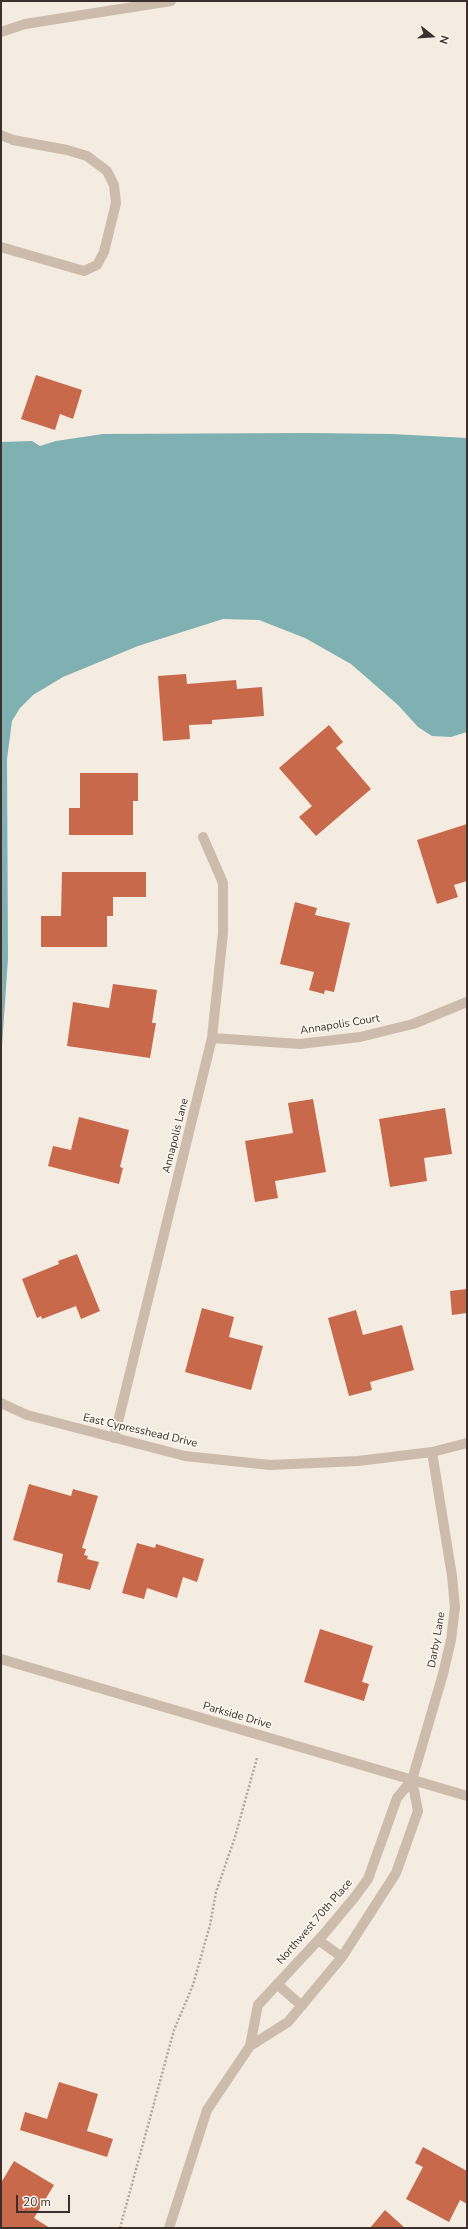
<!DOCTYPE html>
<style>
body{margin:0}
#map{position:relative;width:468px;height:2229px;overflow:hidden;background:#f4ebe1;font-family:"Nunito Sans",sans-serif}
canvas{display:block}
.frame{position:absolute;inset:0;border:2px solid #3b302b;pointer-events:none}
.north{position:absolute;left:412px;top:16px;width:40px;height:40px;-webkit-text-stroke:3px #fbf5ee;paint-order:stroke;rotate:107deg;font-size:11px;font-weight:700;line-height:16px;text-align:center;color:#3b302b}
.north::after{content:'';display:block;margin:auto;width:14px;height:18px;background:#3b302b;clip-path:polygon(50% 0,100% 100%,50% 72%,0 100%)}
.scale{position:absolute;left:16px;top:2195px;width:54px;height:18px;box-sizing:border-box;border:2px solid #3b302b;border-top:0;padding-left:5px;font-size:12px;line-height:14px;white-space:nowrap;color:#3b302b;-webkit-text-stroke:3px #fbf5ee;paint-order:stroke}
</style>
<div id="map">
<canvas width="468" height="2229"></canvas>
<div class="frame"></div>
<div class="north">N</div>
<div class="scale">20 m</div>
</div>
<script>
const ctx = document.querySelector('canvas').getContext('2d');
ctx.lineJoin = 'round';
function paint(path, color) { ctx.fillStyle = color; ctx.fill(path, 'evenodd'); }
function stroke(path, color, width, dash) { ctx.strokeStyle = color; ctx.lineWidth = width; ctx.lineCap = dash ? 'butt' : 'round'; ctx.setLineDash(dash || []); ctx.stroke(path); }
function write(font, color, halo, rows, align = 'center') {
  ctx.font = font + ' "Nunito Sans",sans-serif'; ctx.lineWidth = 3.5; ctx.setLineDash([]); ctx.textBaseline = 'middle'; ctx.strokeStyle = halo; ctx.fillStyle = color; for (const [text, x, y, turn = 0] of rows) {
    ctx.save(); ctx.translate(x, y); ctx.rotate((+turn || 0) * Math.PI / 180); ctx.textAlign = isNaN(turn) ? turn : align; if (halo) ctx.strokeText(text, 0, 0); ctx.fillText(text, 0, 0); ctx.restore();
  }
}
paint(new Path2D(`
 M306 433 392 434 467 438V732L451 737 432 736 418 727 398 705 351 664 305 638 259 620 223 619 138 646 63 677 33 695 20 708 12 721 7 759 8 958 1 1061V442L32 441 40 446 56 441 103 434Z`), '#7fb0b2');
paint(new Path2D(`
 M36 375 82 390 73 419 60 414 55 430 21 419Z
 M186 674 187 684 236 680 237 689 262 687 264 716 212 720V724L189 725 190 739 163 741 158 676Z
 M329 725 343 742 336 748 371 789 316 836 299 817 312 806 279 768Z
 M80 773H138V801H133V835H69V808H80Z
 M467 824V881L454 885 458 897 437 904 417 840Z
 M62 872H146V897H113V916H107V947H41V916H61Z
 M295 902 317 908 315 915 350 923 334 992 325 990 324 994 309 990 314 972 280 964Z
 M113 984 157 990 152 1023H156L150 1058 67 1046 73 1002 109 1008Z
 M313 1099 326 1172 275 1181 278 1198 255 1202 245 1141 293 1133 288 1103Z
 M445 1108 452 1154 424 1158 427 1181 390 1187 379 1119Z
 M79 1117 129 1130 120 1167 123 1168 119 1184 48 1166 53 1146 71 1150Z
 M77 1254 100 1311 81 1319 76 1306 42 1319 41 1316 37 1318 22 1279 59 1264 58 1261Z
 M467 1289V1313L452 1315 450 1291Z
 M202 1308 234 1317 229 1337 263 1346 251 1390 185 1372Z
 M356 1310 363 1335 402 1325 414 1370 370 1382 372 1390 349 1396 328 1318Z
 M29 1484 71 1496 73 1489 98 1496 82 1548 86 1549 84 1555 88 1556 87 1559 99 1562 90 1590 57 1582 63 1554 13 1540Z
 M137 1543 155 1548 156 1544 204 1559 197 1582 183 1577 177 1598 147 1588 144 1599 122 1593Z
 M320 1629 373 1646 362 1682 369 1684 364 1701 304 1682Z
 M59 2082 98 2094 87 2131 113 2139 107 2157 20 2130 25 2112 47 2119Z
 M423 2147 467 2171V2204L460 2200 449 2222 406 2199 423 2167 415 2163Z
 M14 2161 54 2185 34 2218 50 2228H1V2183Z
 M385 2210 405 2228H370Z`), '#c8694b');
stroke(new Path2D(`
 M120 2228 174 2030 193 1985 210 1925 216 1892 235 1837 257 1758`), '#b9a596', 2.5, [2, 2]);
stroke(new Path2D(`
 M1 32 25 24 171 1
 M1 135 13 140 67 150 87 156 107 171 114 185 116 203 104 252 97 265 84 271 1 247
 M212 1038 300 1044 360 1037 413 1024 467 1002
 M1 1403 27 1415 185 1456 270 1465 358 1461 432 1452 467 1443
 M114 1438 212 1038 223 933V883L203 837
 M1 1659 467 1796
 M318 1940 342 1957
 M277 1984 302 2006
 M250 2046 258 2005 323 1935 354 1898 368 1879 397 1798 412 1780 443 1674 451 1640 455 1607 452 1576 432 1452
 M169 2228 207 2110 250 2046 288 2022 342 1957 396 1873 418 1811 412 1780`), '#cdbbac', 10);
write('11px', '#3b302b', '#fbf5ee', [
 ["Annapolis Court",340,1025,-9],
 ["Annapolis Lane",176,1136,-76],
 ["East Cypresshead Drive",140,1431,13],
 ["Darby Lane",437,1640,-80],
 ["Parkside Drive",237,1716,16],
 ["Northwest 70th Place",315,1922,-49]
]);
</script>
